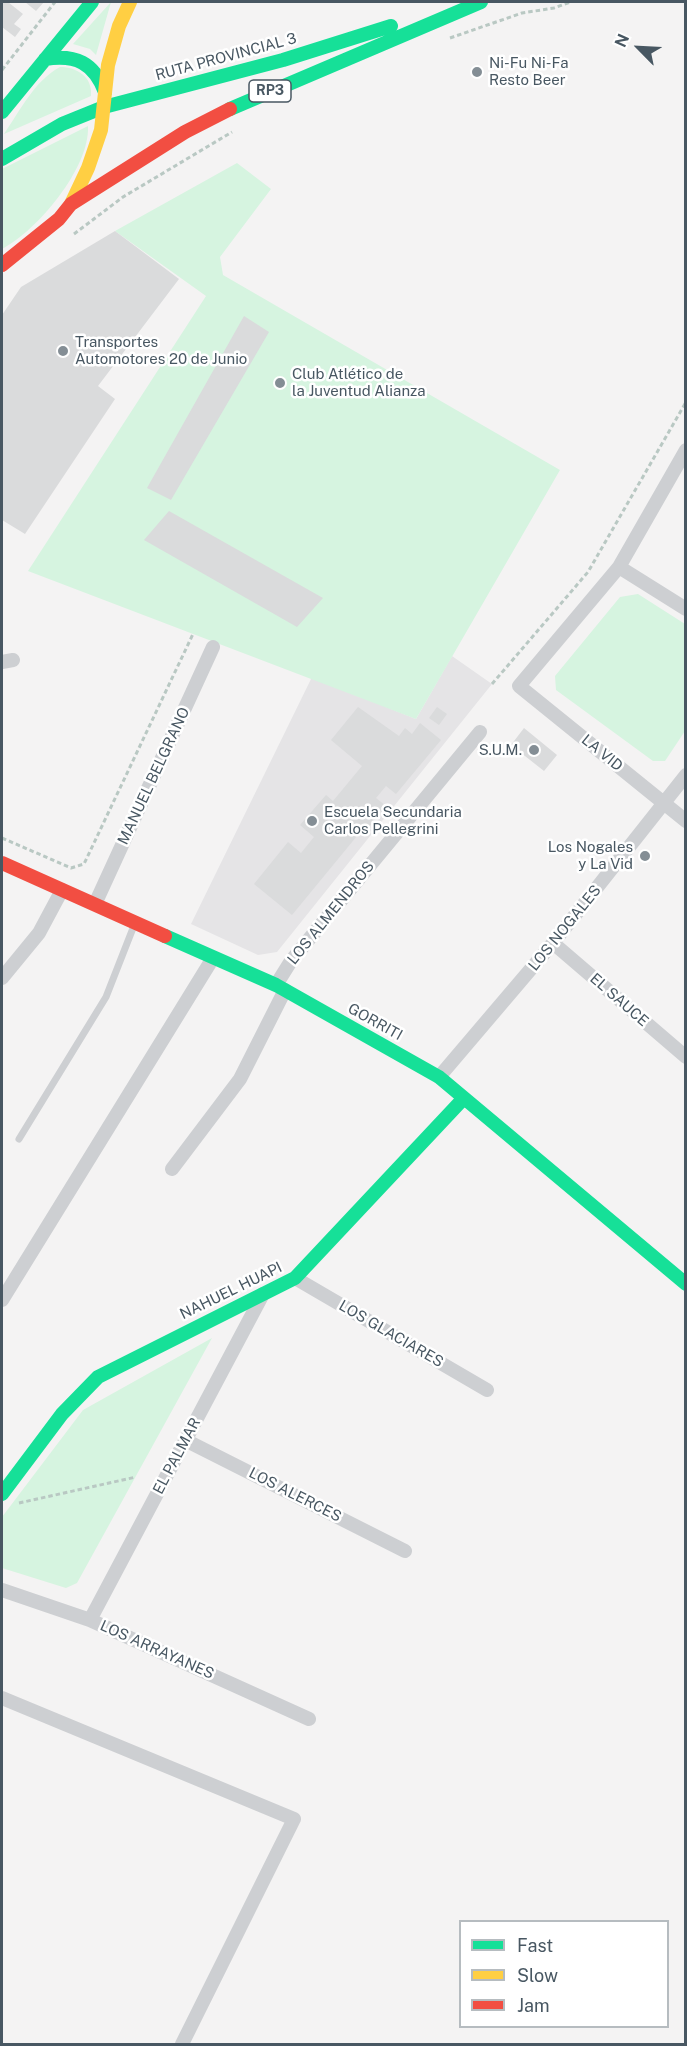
<!DOCTYPE html>
<meta charset="utf-8">
<style>
body{margin:0}
#map{position:relative;width:687px;height:2046px;overflow:hidden;background:#f4f3f3;font-family:"Public Sans",sans-serif}
canvas{display:block}
.frame{position:absolute;inset:0;border:3px solid #485762;pointer-events:none}
.legend{position:absolute;left:459px;top:1920px;width:210px;height:108px;box-sizing:border-box;background:#fff;border:2px solid #b6bcc0;margin:0;padding:8px 10px;list-style:none;font-size:18px;color:#485762}
.legend li{display:flex;align-items:center;gap:12px;height:30px}
.legend b{width:30px;border:2px solid #b6bcc0}
.north{position:absolute;left:609px;top:18px;width:60px;height:60px;-webkit-text-stroke:4px #fff;paint-order:stroke;rotate:294deg;font-size:16px;font-weight:700;line-height:24px;text-align:center;color:#485762}
.north::after{content:'';display:block;margin:auto;width:21px;height:27px;background:#485762;clip-path:polygon(50% 0,100% 100%,50% 72%,0 100%)}
</style>
<div id="map">
<canvas width="687" height="2046"></canvas>
<div class="frame"></div>
<ul class="legend">
<li><b style="height:8px;background:#16e098"></b>Fast</li>
<li><b style="height:8px;background:#ffcf43"></b>Slow</li>
<li><b style="height:8px;background:#f24e42"></b>Jam</li>
</ul>
<div class="north">N</div>
</div>
<script>
const ctx = document.querySelector('canvas').getContext('2d');
ctx.lineJoin = 'round';
function paint(path, color) { ctx.fillStyle = color; ctx.fill(path, 'evenodd'); }
function stroke(path, color, width, dash) { ctx.strokeStyle = color; ctx.lineWidth = width; ctx.lineCap = dash ? 'butt' : 'round'; ctx.setLineDash(dash || []); ctx.stroke(path); }
function write(font, color, halo, rows, align = 'center') {
  ctx.font = font + ' "Public Sans",sans-serif'; ctx.lineWidth = 5; ctx.setLineDash([]); ctx.textBaseline = 'middle'; ctx.strokeStyle = halo; ctx.fillStyle = color; for (const [text, x, y, turn = 0] of rows) {
    ctx.save(); ctx.translate(x, y); ctx.rotate((+turn || 0) * Math.PI / 180); ctx.textAlign = isNaN(turn) ? turn : align; if (halo) ctx.strokeText(text, 0, 0); ctx.fillText(text, 0, 0); ctx.restore();
  }
}
paint(new Path2D(`
 M452 656 492 684 277 952 258 955 191 924 312 677 416 719Z`), '#e5e4e6');
paint(new Path2D(`
 M111 2 96 55 90 49 73 44Z
 M60 67C77 67 93 77 91 96L4 134C20 111 34 81 60 67Z
 M88 126C90 168 37 231 2 249V169Z
 M237 163 271 189 220 257 223 275 560 470 416 719 28 571 206 296 115 231Z
 M638 594 685 624V731L665 761H653L556 690 555 676 620 597Z
 M212 1338 77 1583 66 1588 2 1568V1517L83 1410Z`), '#d6f4e0');
paint(new Path2D(`
 M2 2H8L23 14 14 24 21 29 15 37 2 27Z
 M25 2H44L36 11Z
 M115 231 179 279 98 386 115 399 25 534 2 520V315L21 287Z
 M244 316 269 332 171 500 147 488Z
 M169 511 323 598 297 627 144 540Z
 M358 707 399 736 405 728 412 734 420 723 441 740 396 794 386 786 376 798 386 806 369 827 366 825 292 915 254 884 288 842 301 853 314 837 300 825 326 795 333 801 362 766 331 740Z
 M437 707 447 714 439 725 429 718Z
 M524 728 557 755 544 771 511 745Z`), '#dadbdc');
stroke(new Path2D(`
 M450 38 522 13 554 8 571 2
 M2 70 55 2
 M74 234 123 197 232 132
 M492 684 588 572 686 402
 M2 838 71 868 84 864 193 634
 M19 1503 136 1477`), '#b9c8c3', 3, [4.5, 3]);
stroke(new Path2D(`
 M19 1139 106 997 135 923`), '#cdcfd2', 7);
stroke(new Path2D(`
 M686 450 619 567 519 686 686 821
 M619 567 686 609
 M2 662 13 660
 M95 904 213 647
 M553 943 686 1057
 M2 978 39 933 62 890
 M276 985 291 961 480 732
 M439 1077 553 943 686 775
 M172 1169 240 1079 285 990
 M295 1278 487 1390
 M2 1300 213 958
 M185 1440 405 1551
 M2 1590 90 1620 309 1719
 M90 1620 263 1294
 M2 1698 294 1819 182 2044`), '#cdcfd2', 14);
stroke(new Path2D(`
 M45 59C76 54 94 63 105 92
 M230 109 481 2
 M2 112 92 2
 M2 159 62 124 104 107 283 60 391 26
 M165 936 276 985 439 1077 686 1284
 M2 1494 62 1414 98 1377 295 1278 464 1098`), '#16e098', 14);
stroke(new Path2D(`
 M71 204 88 168 101 130 108 65 119 26 130 2`), '#ffcf43', 14);
stroke(new Path2D(`
 M2 265 59 219 71 204 185 132 230 109
 M2 863 165 936`), '#f24e42', 14);
for (const [x, y, r, color] of [
 [477,72,6,"#848e95"],
 [63,351,6,"#848e95"],
 [280,383,6,"#848e95"],
 [534,750,6,"#848e95"],
 [312,821,6,"#848e95"],
 [645,856,6,"#848e95"]
]) { const dot = new Path2D(); dot.arc(x, y, r, 0, 2 * Math.PI); ctx.fillStyle = color; ctx.fill(dot); stroke(dot, '#fff', 2); }
for (const [x, y, w] of [
 [270,91,42]
]) { const box = new Path2D(); box.roundRect(x - w / 2, y - 11, w, 22, 4.5); ctx.fillStyle = '#fff'; ctx.fill(box); stroke(box, '#485762', 1.5); }
write('bold 14px', '#485762', null, [
 ["RP3",270,91]
]);
write('15px', '#485762', '#fff', [
 ["RUTA PROVINCIAL 3",226,57,-15],
 ["LA VID",602,753,39],
 ["MANUEL BELGRANO",154,776,-65],
 ["LOS ALMENDROS",331,913,-51],
 ["LOS NOGALES",565,928,-51],
 ["EL SAUCE",619,1000,41],
 ["GORRITI",375,1022,29],
 ["NAHUEL HUAPI",231,1291,-26],
 ["LOS GLACIARES",391,1334,30],
 ["EL PALMAR",177,1456,-62],
 ["LOS ALERCES",295,1495,27],
 ["LOS ARRAYANES",157,1650,24]
]);
write('15px', '#485762', '#fff', [
 ["Ni-Fu Ni-Fa",489,63],
 ["Resto Beer",489,80],
 ["Transportes",75,342],
 ["Automotores 20 de Junio",75,359],
 ["Club Atlético de",292,374],
 ["la Juventud Alianza",292,391],
 ["S.U.M.",522,750,"right"],
 ["Escuela Secundaria",324,812],
 ["Carlos Pellegrini",324,829],
 ["Los Nogales",633,847,"right"],
 ["y La Vid",633,864,"right"]
], 'left');
</script>
